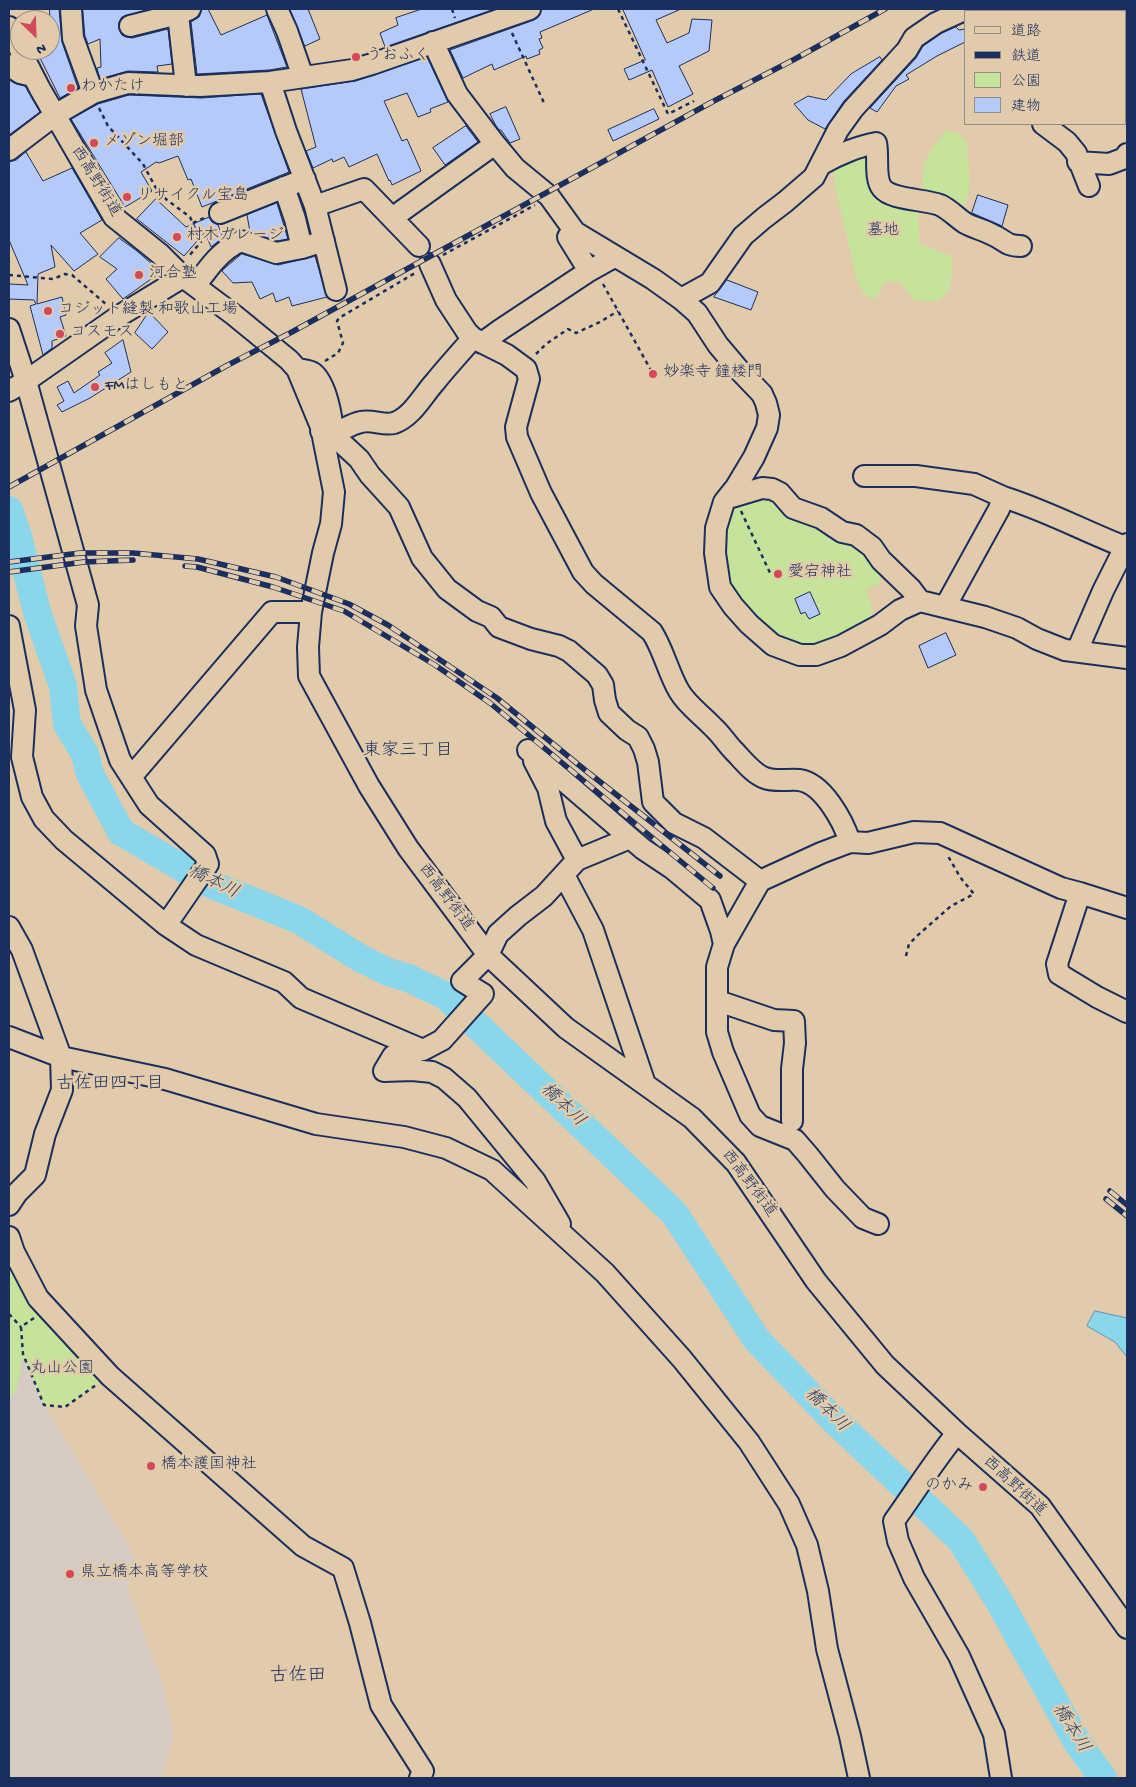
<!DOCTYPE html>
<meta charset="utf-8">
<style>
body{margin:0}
#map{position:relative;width:1136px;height:1787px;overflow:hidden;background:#e2cbab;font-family:"Gochi Hand","Klee One",sans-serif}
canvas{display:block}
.frame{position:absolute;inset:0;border:10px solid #1b2f5e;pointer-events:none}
.legend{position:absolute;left:964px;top:10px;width:162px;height:115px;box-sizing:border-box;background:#e2cbab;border:1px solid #928d8c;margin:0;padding:6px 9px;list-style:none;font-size:15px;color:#1b2f5e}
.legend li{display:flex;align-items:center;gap:10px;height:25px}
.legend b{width:25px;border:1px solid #928d8c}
.north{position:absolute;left:10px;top:10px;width:50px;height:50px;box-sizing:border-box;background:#e2cbab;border:1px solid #928d8c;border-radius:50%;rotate:156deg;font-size:14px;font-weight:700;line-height:20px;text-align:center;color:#1b2f5e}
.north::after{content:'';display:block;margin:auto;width:18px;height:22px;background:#d1495b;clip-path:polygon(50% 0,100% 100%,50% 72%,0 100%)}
</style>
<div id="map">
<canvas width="1136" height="1787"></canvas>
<div class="frame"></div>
<ul class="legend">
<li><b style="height:6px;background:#e2cbab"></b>道路</li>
<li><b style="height:6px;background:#1b2f5e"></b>鉄道</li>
<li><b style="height:14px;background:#c5e39b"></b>公園</li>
<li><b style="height:14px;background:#b6caf9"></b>建物</li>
</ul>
<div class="north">N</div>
</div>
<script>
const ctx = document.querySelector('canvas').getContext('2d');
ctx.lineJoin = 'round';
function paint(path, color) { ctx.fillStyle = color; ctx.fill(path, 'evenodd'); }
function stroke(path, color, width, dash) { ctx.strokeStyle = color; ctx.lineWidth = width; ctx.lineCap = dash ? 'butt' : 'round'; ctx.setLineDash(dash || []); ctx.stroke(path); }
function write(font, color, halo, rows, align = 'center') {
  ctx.font = font + ' "Gochi Hand","Klee One",sans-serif'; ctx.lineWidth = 5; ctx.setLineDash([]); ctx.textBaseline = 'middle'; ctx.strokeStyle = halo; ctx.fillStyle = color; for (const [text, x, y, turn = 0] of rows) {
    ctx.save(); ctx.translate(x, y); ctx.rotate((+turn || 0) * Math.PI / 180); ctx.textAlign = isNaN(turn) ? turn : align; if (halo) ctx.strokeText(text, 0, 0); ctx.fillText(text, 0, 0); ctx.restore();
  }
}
paint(new Path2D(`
 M22 1355 44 1405 128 1544 136 1563 127 1586 163 1684 174 1734 163 1773 160 1778H9V1401L18 1386Z`), '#d5cbc2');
paint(new Path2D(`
 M1038 9H1127V24H1125V11H1039Z
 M947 130 960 135 967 141C967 166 975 184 963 208L959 203 925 193C917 168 930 148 947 130Z
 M868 146 876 174 919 208C917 220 920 232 919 244L952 256V277L948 292 936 302 914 300 900 281 885 282 875 300 864 294 857 281 835 186 834 175 830 163Z
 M755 491 815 518 879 561 880 583 866 590 871 605 872 615 858 625 855 633 823 647 776 643 723 586 725 503Z
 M9 1237 14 1252 110 1376 65 1407 44 1405 22 1356 18 1386 9 1401Z`), '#c5e39b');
const water = new Path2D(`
 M1095 1311 1127 1318V1357L1115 1342 1087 1326Z`);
paint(water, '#8ad6ea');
stroke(water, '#5e93b2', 1);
stroke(new Path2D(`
 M9 510 17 533 37 612 63 686 67 724 85 754 90 774 121 832 210 884 299 920 360 958 388 972 408 978 446 996 674 1213 757 1340 835 1421 961 1540 999 1601 1077 1742 1103 1778`), '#8ad6ea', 28);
const building = new Path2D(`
 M50 9H59L62 42 78 88 60 98 38 54 50 50Z
 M83 9H150L122 17 119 22V29L122 35 126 37 132 38 168 29 172 64 157 66 158 72 128 71 100 79 97 68 101 67 100 39 88 44 85 36Z
 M202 9H208L221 35 267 15 287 67 269 70 197 74 191 22 199 17Z
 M290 9H308L320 39 305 46Z
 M422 9H495L385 47 380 33 398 25 396 18Z
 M542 9H594L540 32 542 38 539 39 543 48 539 50 540 54 527 59 526 56 494 70 492 64 463 78 450 50 534 20 539 16Z
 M623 9H681L656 20 667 43 689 33 692 19 712 20 709 51 679 66 693 94 668 107 652 70 629 80 624 69 645 60Z
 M956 27 959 30 965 29V42L937 56 906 75 909 79 896 86 877 112 870 108 916 58 923 46 942 33Z
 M427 57 448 102 430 109 431 112 418 117 407 93 384 101 402 141 407 139 421 171 392 185 390 180 389 181 377 154 349 167 344 157 333 162 332 159 313 168 306 151 316 147 301 89 355 81Z
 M880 57 882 60 844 101 825 129 808 120 794 104 808 96 826 100 851 74Z
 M9 80 17 84 25 86 40 112 9 135Z
 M261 94 289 172 202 207 191 179 188 180 178 156 159 163 156 162 141 172 152 191 125 207 71 119 98 104 129 95 201 98Z
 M506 107 520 139 510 143 501 130H499L495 124 490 114Z
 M654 109 659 119 613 141 608 130Z
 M466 126 478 142 445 165 433 148Z
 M26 152 43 181 72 168 102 220 80 233 98 254 74 271 51 245 55 267 38 274 37 304 62 297 66 315 60 317 66 336 52 341V348L43 355 30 306 36 304 34 300 9 299V284L28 285 9 240V162L16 160Z
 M978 195 1008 205 1002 226 972 213Z
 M156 199 186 227 209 217 212 222 218 225 223 238 211 247 205 232 184 256 137 219Z
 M277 203 288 239 277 241 250 232 247 215Z
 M119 238 137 251 161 272 123 299 106 279 117 269 100 257Z
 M242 254 278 265 315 256 327 297 292 306 289 297 276 302 273 293 260 299 252 282 233 283 222 271Z
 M727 280 758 292 751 310 714 297Z
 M149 312 168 332 152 349 135 333Z
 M123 340 131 372 90 398 62 412 57 405 64 401 57 387 68 381 74 393 100 375 98 372 112 363 105 353Z
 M810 592 820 614 809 619 805 612 801 614 795 599Z
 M946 633 956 655 928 668 919 646Z`);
paint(building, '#b6caf9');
stroke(building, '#1b2f5e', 1);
const minor = new Path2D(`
 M71 9 73 38 93 93
 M277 9 287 31 303 77
 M178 14 186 86
 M130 26 178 14 190 9
 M9 27 20 49
 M433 42 457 94 495 144 515 168 549 196 575 232 653 279 681 299 697 313 718 345 740 371 762 394 766 403 769 415 767 428 754 457 736 487 724 502 716 528 715 553 720 587 733 606 749 624 773 645 800 655H816L841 646 880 625 900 610 920 601 985 617 1017 628 1037 639 1065 650 1127 658
 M20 50 40 89 114 217 160 254 183 277 234 315 289 360 297 369 321 427 334 492 331 524 323 553 311 612 308 647 309 676 369 786 408 848 488 955 566 1028 692 1118 736 1163 816 1281 885 1365 957 1433 1040 1506 1127 1628
 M9 65 20 73 33 76
 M270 82 286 131 315 206 336 290
 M1043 124 1067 142 1076 153 1089 186
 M9 150 55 115 93 93 128 83 200 86 270 82 352 70 372 64 530 9
 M1078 162 1109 164 1125 158 1127 154
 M822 164C837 155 859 146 876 143 879 155 874 178 882 188 891 200 924 199 940 205 949 209 956 217 965 223 974 228 984 230 993 235 1005 240 1005 246 1021 246
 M284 187 295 219 302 248
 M315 206 364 189 419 246
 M220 213 305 179
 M392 218 495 144
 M575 232 568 237 589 271
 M430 264 446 300 467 332 473 338 507 355 526 369 529 379 516 427 517 437 541 493 583 572 594 584 652 632C664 651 668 672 679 691 687 705 702 715 713 727 721 734 726 743 733 750 742 759 753 774 765 778 775 782 788 779 799 780 823 783 843 821 850 842
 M196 285C209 267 221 250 241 241L276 253 302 248 324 241
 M681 299 710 283 743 236 764 218 785 202 814 177 838 130 853 109 907 50 914 38 936 23 960 12 964 9
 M9 329 26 381 88 605 86 626 96 690 120 760 149 805 205 855 208 864 166 925
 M482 343 500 330 589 271 614 257
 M297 369C302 370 309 370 313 373 326 384 333 418 332 434L359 459 370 475 399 507 422 558 447 589 477 611 491 617 499 627 531 639 559 646 569 651 597 675 603 685 605 700 609 713 627 730 638 737 644 749 648 762 653 802 674 823 704 838 760 881 821 853 850 842 868 843 914 832 940 833 1061 888 1080 893 1127 908
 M9 391 26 381 119 316 183 277
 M321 431C341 436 343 426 361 422 372 419 383 426 394 423 412 417 423 395 435 382 447 367 460 353 473 338
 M864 476H916L974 484 1003 497 999 509 945 607
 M729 496 732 497 762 488 772 489 780 493 793 508 821 518 842 532 856 535 872 547 881 560 911 589 920 601
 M1003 497C1045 510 1084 531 1125 547L1127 544
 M9 626 25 710 22 757 32 797 44 819 64 840 166 925 196 945 284 982 301 998 423 1050 442 1040 483 994 462 981 488 955 498 934 518 916 544 896 577 860
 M1077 651 1103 591 1125 547
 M528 750 643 849 673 869 710 900 721 931 724 944 760 881
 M534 761 548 788 556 821 577 860 630 838
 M131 777 272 612H311
 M564 875 593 930 645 1084
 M1080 893 1057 964 1059 974 1097 997 1127 1012
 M9 927 22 950 61 1057 165 1079 316 1124 404 1137 446 1148 492 1170 605 1273 682 1359 749 1442 789 1504 807 1545 818 1591 827 1649 850 1736 859 1778
 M724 944 717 967V1032L723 1052 750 1115 760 1126 795 1140 808 1155 835 1189 863 1218 878 1224
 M718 1001 774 1020 794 1021 795 1043 792 1069V1121
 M9 1037 61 1057 62 1090 45 1134 35 1175 17 1193 9 1205
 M423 1050 393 1056 384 1071 412 1070 432 1072 444 1078 467 1098 535 1181 560 1224
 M9 1237 14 1252 38 1298 110 1376 303 1546 343 1568 360 1623 381 1705 423 1771 420 1778
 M957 1433C934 1461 915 1492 894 1521L898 1541 914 1578 959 1656 994 1734 1001 1778`);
stroke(minor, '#1b2f5e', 24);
stroke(new Path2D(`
 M452 9 455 18
 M618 9 668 114 694 101
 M512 33 544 103
 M99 108 108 126 143 164 157 190 167 200 190 217 201 242 188 257
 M193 223 204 218
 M443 255 535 205
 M9 275 53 279 65 274 72 275 107 305
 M603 284 653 374
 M536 354 546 344 568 329 576 333 600 322 618 311
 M325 361 338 353 343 343 337 321 339 318 415 273
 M741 511 771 575
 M906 956 909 944 918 935 951 906 974 894 960 877 948 856
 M9 1314 21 1327
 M34 1318 21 1327 23 1354 44 1405 65 1407 96 1385`), '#1b2f5e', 2.5, [4, 4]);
stroke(minor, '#e2cbab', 20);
const rail = new Path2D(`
 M9 487 226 366 290 333 712 102 795 59 885 9
 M9 562 80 553H133L198 559 276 577 349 604 388 625 497 698 585 770 720 876
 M185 566 197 567 273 587 344 611 435 665 490 703 713 888
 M9 572 84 562 133 560
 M1110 1191 1127 1205
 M1106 1199 1127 1216`);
stroke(rail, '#1b2f5e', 5.5);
stroke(rail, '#e2cbab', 4, [11]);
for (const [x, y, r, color] of [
 [356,57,5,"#d1495b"],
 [71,88,5,"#d1495b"],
 [94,143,5,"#d1495b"],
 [127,197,5,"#d1495b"],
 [177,237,5,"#d1495b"],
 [139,275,5,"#d1495b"],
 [48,311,5,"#d1495b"],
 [60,334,5,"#d1495b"],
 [653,374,5,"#d1495b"],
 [95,387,5,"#d1495b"],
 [778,574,5,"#d1495b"],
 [151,1466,5,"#d1495b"],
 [983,1487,5,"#d1495b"],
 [70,1574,5,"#d1495b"]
]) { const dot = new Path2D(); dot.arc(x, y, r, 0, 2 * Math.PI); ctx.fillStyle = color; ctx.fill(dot); stroke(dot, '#e2cbab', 2); }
write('16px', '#1b2f5e', '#e2cbab', [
 ["うおふく",366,57],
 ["わかたけ",81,88],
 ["メゾン堀部",104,143],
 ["リサイクル宝島",137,197],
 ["村木ガレージ",187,237],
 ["河合塾",149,275],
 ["コジット縫製 和歌山工場",58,311],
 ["コスモス",70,334],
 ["妙楽寺 鐘楼門",663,374],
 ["FMはしもと",105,387],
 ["愛宕神社",788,574],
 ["橋本護国神社",161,1466],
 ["のかみ",973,1487,"right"],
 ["県立橋本高等学校",80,1574]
], 'left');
write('16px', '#1b2f5e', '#e2cbab', [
 ["西高野街道",95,182,58],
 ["西高野街道",445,898,53],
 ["西高野街道",748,1184,53],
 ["西高野街道",1014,1487,43]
]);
write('16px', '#2c4164', '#e2cbab', [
 ["墓地",883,232],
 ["丸山公園",62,1370]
]);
write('18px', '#1b2f5e', '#e2cbab', [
 ["東家三丁目",408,752],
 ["古佐田四丁目",110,1085]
]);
write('italic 18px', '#26406c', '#e2cbab', [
 ["橋本川",213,883,26],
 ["橋本川",562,1106,44],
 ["橋本川",826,1411,45],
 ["橋本川",1070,1729,58]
]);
write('19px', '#1b2f5e', '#e2cbab', [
 ["古佐田",298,1677]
]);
</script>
